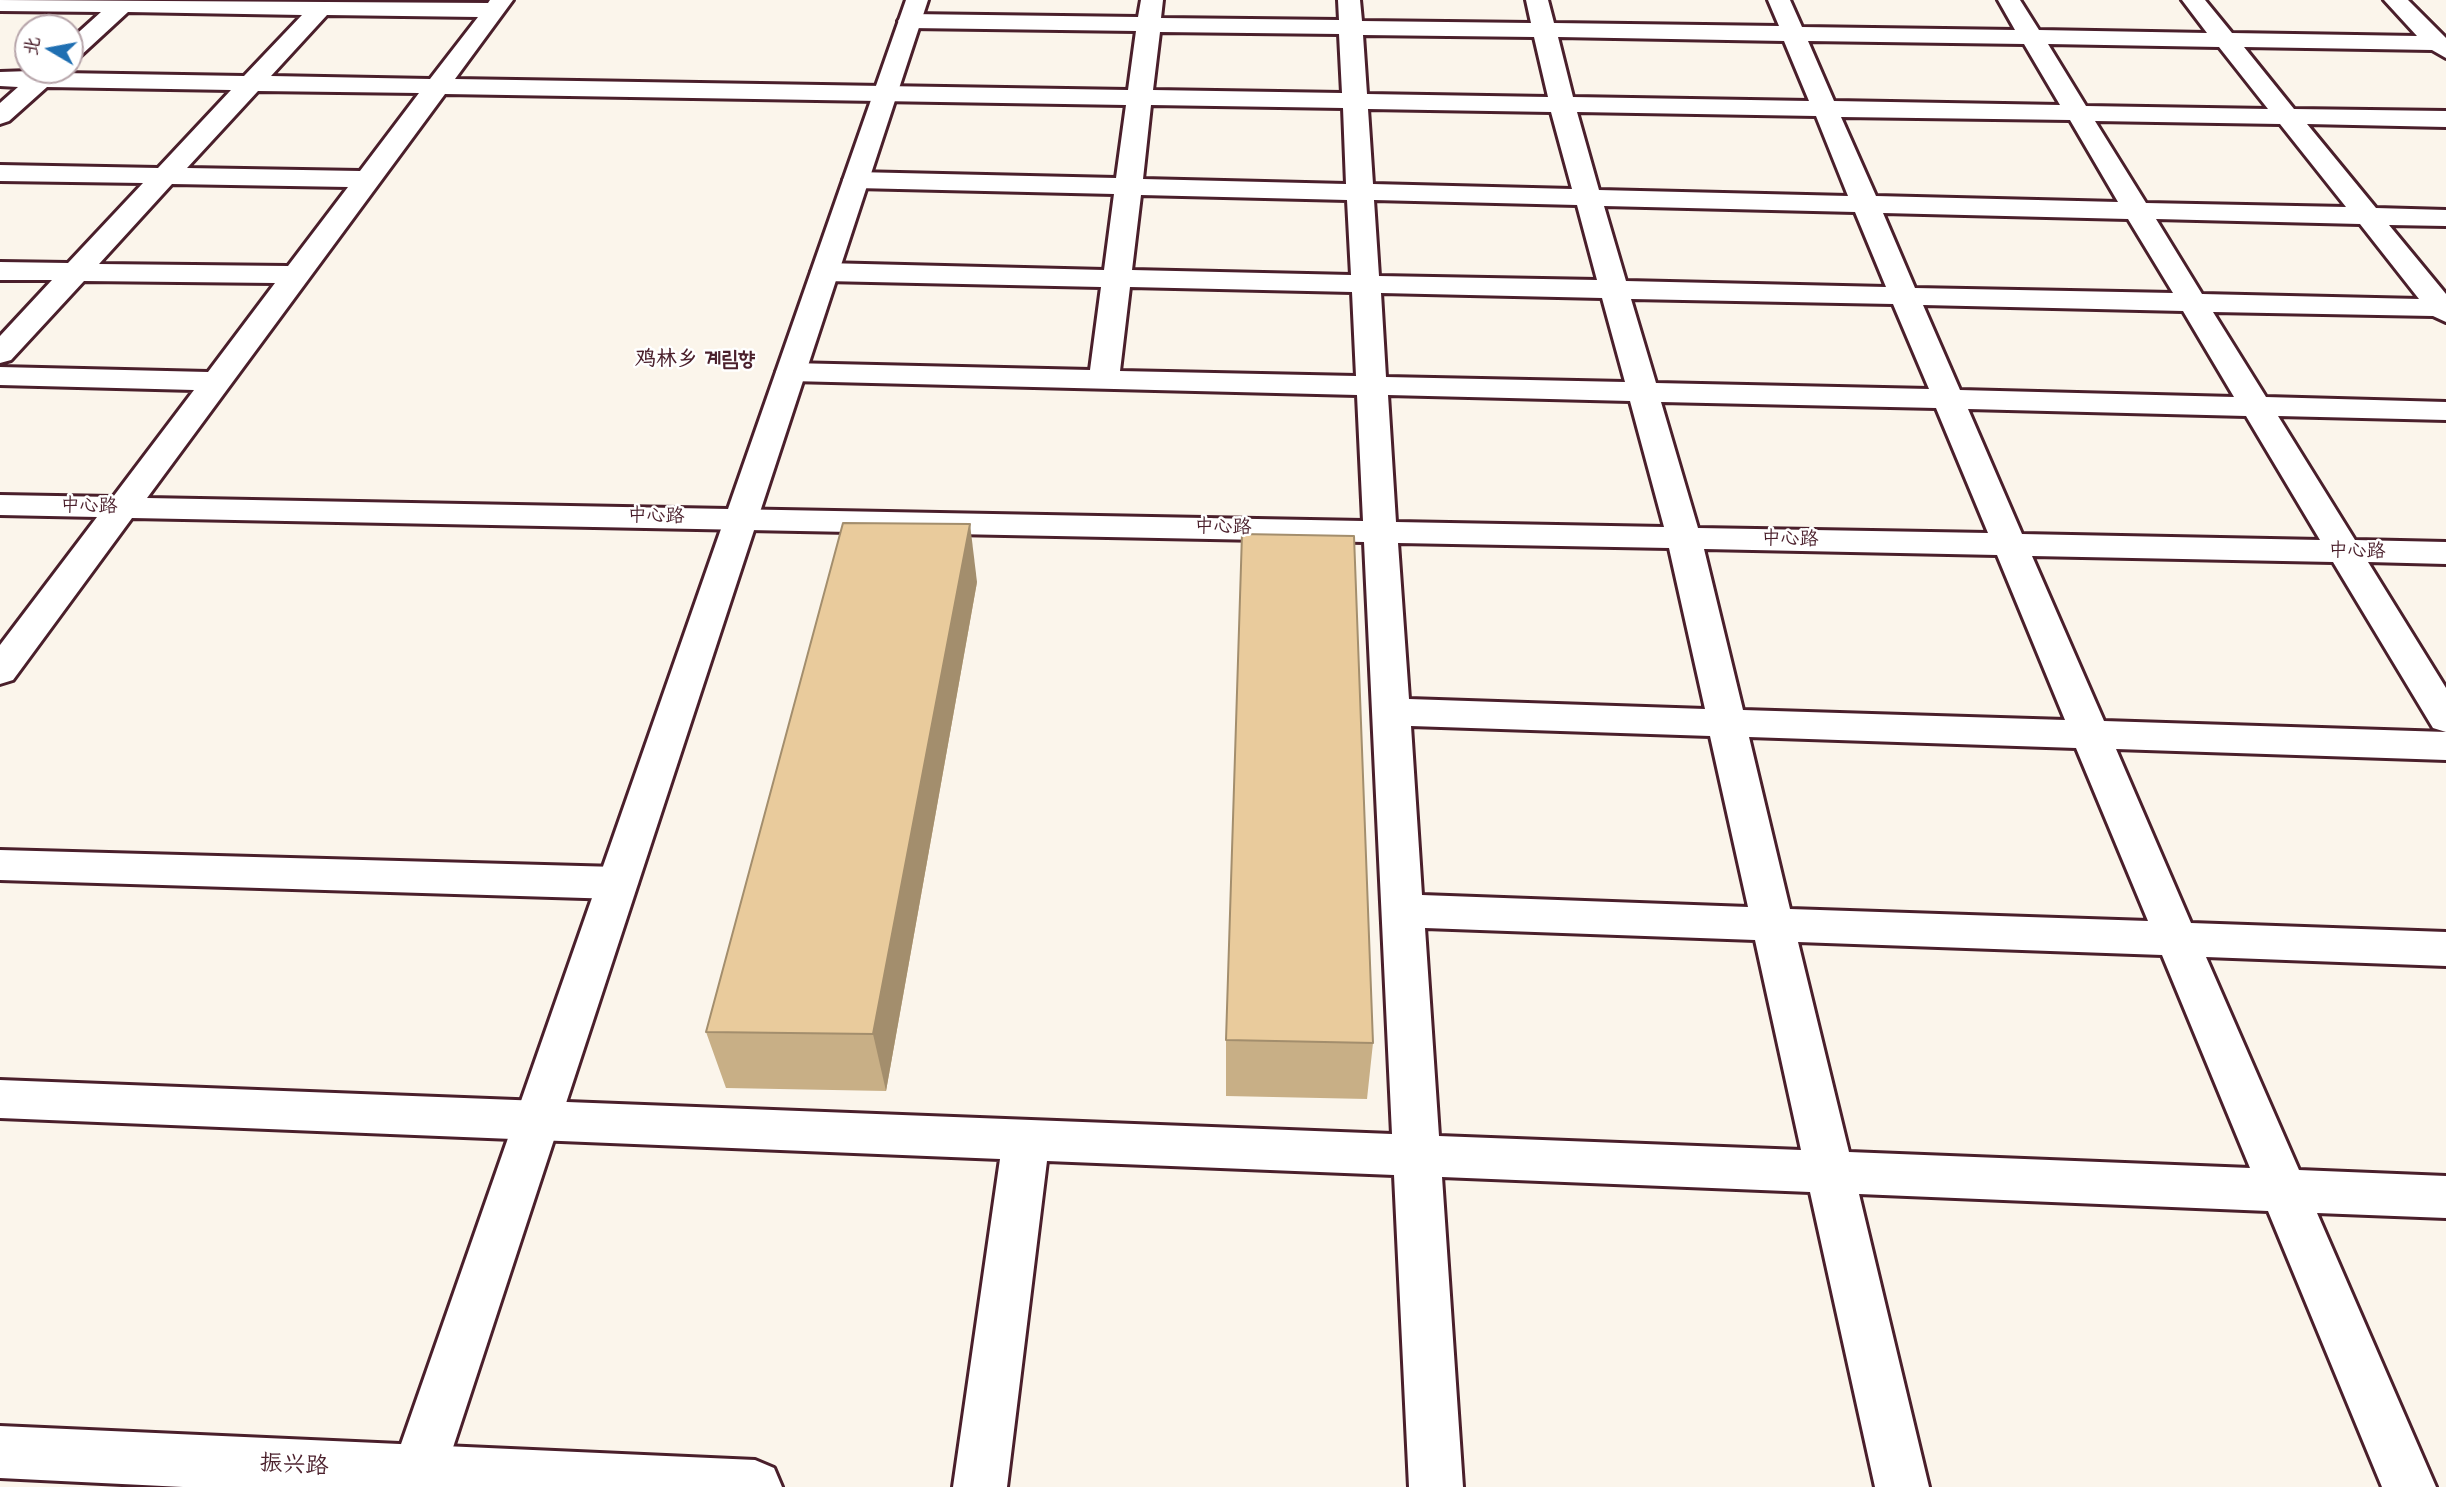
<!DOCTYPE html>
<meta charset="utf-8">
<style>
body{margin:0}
#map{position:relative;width:2446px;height:1487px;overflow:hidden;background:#fbf5eb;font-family:"Playpen Sans","LXGW WenKai TC",sans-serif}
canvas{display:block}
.north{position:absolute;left:14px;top:14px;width:70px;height:70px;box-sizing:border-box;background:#fff;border:2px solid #b7a5aa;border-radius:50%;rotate:280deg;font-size:19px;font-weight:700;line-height:28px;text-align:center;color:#4a1f2b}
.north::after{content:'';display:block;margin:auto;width:24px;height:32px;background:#1f6fb2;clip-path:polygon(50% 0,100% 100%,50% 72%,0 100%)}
</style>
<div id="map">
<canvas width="2446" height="1487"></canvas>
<div class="north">北</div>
</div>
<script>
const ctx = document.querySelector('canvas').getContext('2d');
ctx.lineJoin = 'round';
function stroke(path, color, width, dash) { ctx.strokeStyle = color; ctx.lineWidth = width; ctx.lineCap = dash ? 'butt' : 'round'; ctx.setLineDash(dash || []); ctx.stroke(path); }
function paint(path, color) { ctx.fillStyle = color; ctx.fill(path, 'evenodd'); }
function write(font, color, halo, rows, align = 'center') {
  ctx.font = font + ' "Playpen Sans","LXGW WenKai TC","Poor Story",sans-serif'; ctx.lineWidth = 5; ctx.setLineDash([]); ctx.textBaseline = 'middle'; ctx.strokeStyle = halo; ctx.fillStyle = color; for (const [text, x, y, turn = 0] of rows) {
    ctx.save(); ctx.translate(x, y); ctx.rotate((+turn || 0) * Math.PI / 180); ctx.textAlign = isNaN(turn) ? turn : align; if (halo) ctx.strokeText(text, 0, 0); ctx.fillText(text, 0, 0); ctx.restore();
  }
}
const street = new Path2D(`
 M0 0 488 3 490 0H513L455 79 1128 90 1136 31 910 28 902 26 898 21 902 16 910 14 1138 17 1141 0H1163L1161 18 1339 20 1338 0H1360L1362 21 1531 23 1526 0H1548L1554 23 1779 26 1768 0H1790L1802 27 2015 30 1998 0H2020L2039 30 2207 33 2182 0H2205L2232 33 2417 36 2384 0H2408L2446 38V58L2432 50 2244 47 2294 109 2446 111V127L2307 124 2376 208 2446 210V226L2389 225 2446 294V322L2433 316 2213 312 2266 397 2446 402V420L2278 416 2355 540 2446 542V564L2368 562 2446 688V732L2433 728 2333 562 2032 556 2104 721 2446 732V760L2116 749 2191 923 2446 932V966L2206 957 2299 1170 2446 1176V1218L2317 1213 2436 1487H2382L2268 1211 1859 1194 1929 1487H1875L1810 1192 1442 1177 1463 1487H1409L1394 1175 1047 1161 1007 1487H953L1000 1159 0 1118V1080L1392 1134 1364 542 132 518 13 680 0 684V645L97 517 0 515V495L113 497 194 390 0 385V367L208 372 275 283 84 281 11 360 0 363V336L52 280H0V262L68 263 143 183 0 181V165L158 168 231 90 47 87 9 121 0 124V103L18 87 0 86V72L61 70V73L244 76 302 15 128 12 78 58 70 60V40L101 12 0 11ZM327 15 478 17 430 79 271 76ZM1160 32 1339 34 1342 93 1153 90ZM1363 35 1534 37 1548 97 1367 94ZM1558 37 1784 41 1809 101 1573 97ZM1808 41 2024 44 2060 105 1834 101ZM2048 44 2219 47 2268 109 2086 106ZM258 91 419 93 360 171 187 168ZM445 94 1126 105 1116 178 856 172 847 174 843 180 847 186 856 188 1114 194 1104 270 825 263 815 266 811 272 815 278 825 281 1101 287 1090 370 791 363 780 366 776 372 780 378 791 381 1357 395 1363 521 147 498ZM1151 105 1343 108 1346 184 1143 179ZM1368 109 1551 112 1572 189 1373 184ZM1577 112 1816 116 1848 196 1599 190ZM1841 117 2070 120 2118 202 1876 196ZM2095 121 2280 124 2346 207 2146 203ZM172 184 348 187 288 266 99 264ZM1141 195 1347 200 1351 275 1132 270ZM1374 200 1577 205 1597 280 1379 276ZM1604 206 1855 212 1886 287 1626 281ZM1883 213 2128 219 2173 293 1915 288ZM2156 219 2360 224 2419 299 2202 294ZM1130 287 1352 292 1356 376 1120 371ZM1381 293 1602 298 1625 382 1386 377ZM1631 299 1893 304 1929 389 1656 383ZM1923 305 2183 311 2234 397 1960 390ZM1388 395 1630 401 1664 527 1396 522ZM1661 402 1936 408 1988 533 1698 528ZM1968 409 2246 416 2320 540 2022 534ZM1398 543 1669 548 1705 709 1409 699ZM1704 549 1997 555 2065 720 1743 710ZM1411 726 1710 736 1748 907 1422 895ZM1749 737 2076 748 2148 921 1790 909ZM1425 928 1755 940 1801 1150 1439 1136ZM1798 942 2162 955 2250 1168 1849 1152Z
 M0 850 617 867 632 872 638 883 632 894 617 899 0 880Z
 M0 1426 755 1460 774 1468 782 1487H183L0 1478Z`);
const secondary = new Path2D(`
 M906 0H928L440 1487H386Z`);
stroke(street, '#4a1f2b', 6);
stroke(secondary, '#4a1f2b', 6);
paint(street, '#fff');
paint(secondary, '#fff');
paint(new Path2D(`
 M977 582 886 1091 726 1088 706 1032Z
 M1226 1040 1373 1043 1367 1099 1226 1096Z`), '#c8af86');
paint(new Path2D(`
 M970 524 977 582 886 1091 873 1034Z`), '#a38e6d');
const building = new Path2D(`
 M843 523 970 524 873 1034 706 1032Z
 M1242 534 1354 536 1373 1043 1226 1040Z`);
paint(building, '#e9cb9c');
stroke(building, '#a38e6d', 2);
write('19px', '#4a1f2b', '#fff', [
 ["中心路",89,506,1],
 ["中心路",656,516,1],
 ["中心路",1223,527,1],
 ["中心路",1790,539,1],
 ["中心路",2357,551,1]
]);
write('bold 21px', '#4a1f2b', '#fff', [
 ["鸡林乡 계림향",695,359]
]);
write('23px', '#4a1f2b', '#fff', [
 ["振兴路",294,1465,3]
]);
</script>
